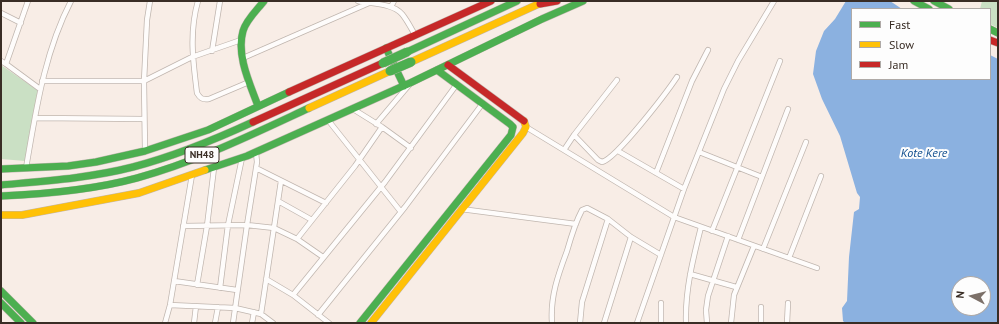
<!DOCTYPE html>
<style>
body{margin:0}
#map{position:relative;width:999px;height:324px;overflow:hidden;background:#f8ede6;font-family:"PT Sans",sans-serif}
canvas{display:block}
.frame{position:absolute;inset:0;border:2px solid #392d25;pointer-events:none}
.legend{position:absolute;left:851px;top:8px;width:140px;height:72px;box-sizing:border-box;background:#fdfdfd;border:1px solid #afaaa7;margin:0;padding:5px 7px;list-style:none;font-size:12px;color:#392d25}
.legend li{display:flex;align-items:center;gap:8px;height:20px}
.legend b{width:20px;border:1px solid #afaaa7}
.north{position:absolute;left:951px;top:276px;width:40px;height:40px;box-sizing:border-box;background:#fdfdfd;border:1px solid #afaaa7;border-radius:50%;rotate:277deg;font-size:11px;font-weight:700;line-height:16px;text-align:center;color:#392d25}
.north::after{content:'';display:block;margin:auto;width:14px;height:18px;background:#7c7069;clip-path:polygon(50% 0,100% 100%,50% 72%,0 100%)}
</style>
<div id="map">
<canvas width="999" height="324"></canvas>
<div class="frame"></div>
<ul class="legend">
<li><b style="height:5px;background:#4caf50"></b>Fast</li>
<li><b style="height:5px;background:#ffc107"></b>Slow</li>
<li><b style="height:5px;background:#c62828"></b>Jam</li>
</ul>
<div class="north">N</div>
</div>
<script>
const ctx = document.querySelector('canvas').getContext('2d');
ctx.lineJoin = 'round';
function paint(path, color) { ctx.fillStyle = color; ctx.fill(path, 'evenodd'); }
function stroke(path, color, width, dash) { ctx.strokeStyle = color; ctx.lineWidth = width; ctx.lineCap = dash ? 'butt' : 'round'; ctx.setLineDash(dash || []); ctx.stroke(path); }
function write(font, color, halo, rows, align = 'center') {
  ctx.font = font + ' "PT Sans",sans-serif'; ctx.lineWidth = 4; ctx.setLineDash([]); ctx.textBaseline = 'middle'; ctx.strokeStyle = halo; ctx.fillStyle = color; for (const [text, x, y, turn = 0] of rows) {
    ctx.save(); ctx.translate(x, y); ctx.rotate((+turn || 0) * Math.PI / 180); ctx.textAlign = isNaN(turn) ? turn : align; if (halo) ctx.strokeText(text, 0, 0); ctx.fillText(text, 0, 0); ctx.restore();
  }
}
paint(new Path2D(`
 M982 1H998V28L990 24V9H980Z
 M1 65 40 92 25 161 1 159Z`), '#cae0c4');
paint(new Path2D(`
 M846 1H890L902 9H852V79H990V55L998 59V323H845L843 321 842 308 847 301 849 257 854 212 859 209 860 197 857 193 840 136 822 99 813 74 816 51 824 31 835 19ZM959 284H983V308H959Z`), '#8bb1e0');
const street = new Path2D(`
 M198 1C189 32 193 62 197 93 200 98 202 100 209 99L249 82
 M358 1C371 4 392 3 402 14 407 20 411 28 415 35
 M391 7 394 1
 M1 13 21 23
 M212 51 220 1
 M243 58 369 3
 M1 61 6 64 28 1
 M6 64 40 89
 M42 81H144L192 57 241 40
 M353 109 382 127 411 148
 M35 118 144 119
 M328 120 401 212
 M376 124 409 85
 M526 127 674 217 817 268
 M574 135 598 160 602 162C616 159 667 92 677 77
 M564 150 574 135 617 80
 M145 151 144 81 147 20 150 1
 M618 151 684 189
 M699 152 762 177
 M26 168C36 111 44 53 71 1
 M256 168 326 203
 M656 173 692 81 708 50
 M278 201 312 220
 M461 209 576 224
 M183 226 247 225 274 228 297 239 355 166 382 127
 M712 231 780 61
 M297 239 323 257
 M738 240 788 109
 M763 249 806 142
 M789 258 821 176
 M690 274 736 287
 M266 279 293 295
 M174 281 237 290
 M197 285 207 226 214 168
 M220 288 228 225 242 158
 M661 303V323
 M170 305 235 308 261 314 273 323
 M261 314 281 181
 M318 315 405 207 483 103
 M165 323 170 305 192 175
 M194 323 196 306
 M215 323 218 307
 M233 323 247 225 257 162 256 153
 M252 323 254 312
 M329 323 293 295 385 182 457 84
 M552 323C550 297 558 275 567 251 571 237 575 223 582 210L587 208 608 219 631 237 661 255
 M580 323 582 302 608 219
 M604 323 631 237
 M637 323 684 189 724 89 738 61 774 1
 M686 323C685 290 693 259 701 227
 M707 323 706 310 708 296 728 236
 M731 323 734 295 754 246
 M761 323V307
 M787 323 788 303`);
const fast = new Path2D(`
 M914 1 929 9
 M934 1 949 9
 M990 29 998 33
 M386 48 404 86
 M407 52 517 1
 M258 106C250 84 236 55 243 31 246 20 257 10 264 1
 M1 169 68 166 96 162 145 151 208 130 289 92
 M205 170 247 156 410 83 542 19 583 1
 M1 185C45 181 90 178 133 167 175 156 214 140 253 122
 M1 196C47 194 93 190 137 178 196 162 253 134 309 108
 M1 291 33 323
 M1 303 21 323
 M360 323 511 135 513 127 510 124 437 70`);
const slow = new Path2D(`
 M411 62 545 1
 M309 108 390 71
 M1 215H22L139 193 205 170
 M371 323 523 133 526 127 524 121`);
const jam = new Path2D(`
 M540 4 557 1
 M990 40 998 43
 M448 65 524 121
 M289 92 491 1
 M253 122 383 63`);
stroke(street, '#c0b6af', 6);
stroke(fast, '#c0b6af', 8);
stroke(slow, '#c0b6af', 8);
stroke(jam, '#c0b6af', 8);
stroke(street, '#fefcfb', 4.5);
stroke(fast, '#4caf50', 7);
stroke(slow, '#ffc107', 7);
stroke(jam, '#c62828', 7);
const fastBridge = new Path2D(`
 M383 63 407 52
 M390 71 411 62`);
stroke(fastBridge, '#c0b6af', 10, []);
stroke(fastBridge, '#4caf50', 9);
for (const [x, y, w] of [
 [202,155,34]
]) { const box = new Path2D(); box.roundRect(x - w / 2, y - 8, w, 16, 3); ctx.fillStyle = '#fdfdfd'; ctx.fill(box); stroke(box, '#392d25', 1); }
write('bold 10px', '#392d25', null, [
 ["NH48",202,155]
]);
write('italic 12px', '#0f4d8d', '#fdfdfd', [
 ["Kote Kere",924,154]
]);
</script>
